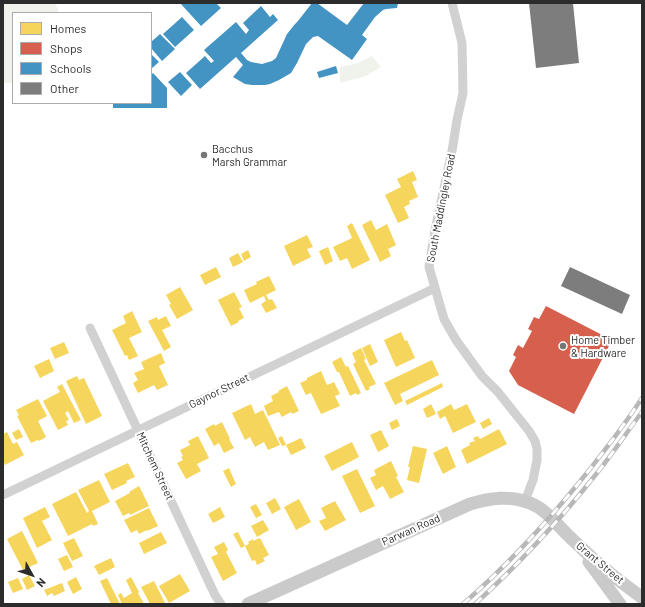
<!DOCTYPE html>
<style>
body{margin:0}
#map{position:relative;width:645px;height:607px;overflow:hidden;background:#fff;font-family:Barlow,sans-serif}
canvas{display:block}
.frame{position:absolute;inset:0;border:4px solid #2c2c2c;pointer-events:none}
.legend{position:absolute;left:12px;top:12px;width:140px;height:92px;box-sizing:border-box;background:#fff;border:1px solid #ababab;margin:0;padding:5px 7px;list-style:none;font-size:12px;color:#2c2c2c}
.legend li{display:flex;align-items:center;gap:8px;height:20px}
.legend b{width:20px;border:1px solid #ababab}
.north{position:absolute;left:12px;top:555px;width:40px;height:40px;-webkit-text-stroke:3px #fff;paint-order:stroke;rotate:130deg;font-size:11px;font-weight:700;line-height:16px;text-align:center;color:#2c2c2c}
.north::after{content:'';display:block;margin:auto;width:14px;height:18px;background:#2c2c2c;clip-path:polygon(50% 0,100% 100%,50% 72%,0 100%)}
</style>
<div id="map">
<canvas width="645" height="607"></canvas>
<div class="frame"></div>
<ul class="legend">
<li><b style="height:11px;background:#f6d55c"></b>Homes</li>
<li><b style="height:11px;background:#d6604d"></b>Shops</li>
<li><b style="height:11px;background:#4393c3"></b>Schools</li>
<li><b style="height:11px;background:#7d7d7d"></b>Other</li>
</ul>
<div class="north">N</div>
</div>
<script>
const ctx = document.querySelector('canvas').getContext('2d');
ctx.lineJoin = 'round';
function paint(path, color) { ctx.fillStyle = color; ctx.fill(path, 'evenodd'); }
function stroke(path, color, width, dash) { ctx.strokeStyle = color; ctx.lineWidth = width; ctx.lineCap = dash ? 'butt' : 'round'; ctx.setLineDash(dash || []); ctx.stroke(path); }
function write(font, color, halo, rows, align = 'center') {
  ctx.font = font + ' Barlow,sans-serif'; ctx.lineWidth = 4; ctx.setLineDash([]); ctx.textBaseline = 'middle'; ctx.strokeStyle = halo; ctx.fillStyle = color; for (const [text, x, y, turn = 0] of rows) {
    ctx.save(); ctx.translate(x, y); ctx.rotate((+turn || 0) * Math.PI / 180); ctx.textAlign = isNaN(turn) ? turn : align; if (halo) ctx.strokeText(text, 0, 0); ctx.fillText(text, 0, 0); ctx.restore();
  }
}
paint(new Path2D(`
 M3 3H55L58 9V13H13V83H3Z
 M372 56 381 67 366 76 340 83V67L358 63Z`), '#f0f3eb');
paint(new Path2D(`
 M413 171 417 180 412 182 418 197 409 201 410 204 404 207 409 218 398 223 385 195 401 187 397 179Z
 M371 220 376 230 387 224 396 245 388 249 391 256 380 262 362 225Z
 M352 223 370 260 352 269 347 258 340 261 333 247 352 238 347 226Z
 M307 235 313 247 307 249 311 257 293 266 284 246Z
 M328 247 333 261 325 265 319 251Z
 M248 250 251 257 244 261 241 254Z
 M238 253 243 262 233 267 229 258Z
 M216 267 221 277 205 285 200 275Z
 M269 276 276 290 266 295 269 300 272 299 277 308 266 313 261 304 266 301 264 296 250 303 244 290 257 284 256 282Z
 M180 287 193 310 177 319 169 305 171 304 166 295Z
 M234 292 242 307 239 308 244 318 238 321 239 322 231 326 218 300Z
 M132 311 142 332 129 338 138 356 129 360 127 355 125 356 112 330 126 323 123 316Z
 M166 316 171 326 162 330 171 347 164 351 148 321 157 317 158 320Z
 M401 332 405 341 407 340 415 358 396 367 384 340Z
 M64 342 69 353 55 359 50 348Z
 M370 344 378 362 370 366 362 348Z
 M361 348 366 359 364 360 376 384 369 387 370 389 366 391 353 364 356 362 352 353Z
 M161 353 165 363 159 366 168 385 157 390 154 385 138 393 133 383 138 380 134 373 144 369 141 362Z
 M341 357 346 367 348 366 361 393 357 395 356 393 350 396 339 372H337L332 362Z
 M49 359 54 371 40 378 34 366Z
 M432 360 439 375 400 394 403 401 395 405 384 383Z
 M321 371 327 385 334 382 340 394 335 396 340 406 321 414 311 393 306 395 300 383 307 380V378Z
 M77 376 79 380 84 378 102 416 86 424 66 381Z
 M442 383 443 387 407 405 405 401Z
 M62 384 81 420 74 423 68 411 65 413 69 420 66 421 68 425 58 430 43 401 60 392 57 387Z
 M287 386 299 411 292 414 291 412 282 417 279 412 268 416 264 406 273 401 271 396 279 392 278 391Z
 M38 399 47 416 38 421 46 437 39 441 38 440 31 443 17 416 19 415 16 410Z
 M251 404 255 414 263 410 280 445 268 450 264 442 255 447 250 437 245 440 232 413Z
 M431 404 436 414 427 418 423 409Z
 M451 404 454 410 467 404 476 422 453 433 445 416 440 419 437 412Z
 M489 418 492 424 483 429 480 423Z
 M397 419 400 426 392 430 389 423Z
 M222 422 230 439H229L234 448 224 453 219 443 214 446 205 429 214 424 215 426Z
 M19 429 23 437 16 440 12 433Z
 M499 429 507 444 467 464 461 450 470 445 469 443 475 441 473 438 478 436 480 439Z
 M381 430 389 446 378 452 370 435Z
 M7 432 13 444 17 442 24 455 5 465 3 461V434Z
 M198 436 209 458 197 464 201 471 186 479 177 463 183 460 181 457 183 456 180 450 190 445 188 441Z
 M282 436 286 445 282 446 278 438Z
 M301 438 306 448 291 455 286 445Z
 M352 442 359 457 332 471 324 456Z
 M413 446 427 449 419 483 407 480 410 467H408Z
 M447 446 456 467 443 474 433 453Z
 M391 461 398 476 396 477 404 492 390 499 383 486 376 490 370 478 376 475 374 470Z
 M128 463 135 477 126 481 127 483 112 490 104 474Z
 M229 468 236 484 231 487 223 471Z
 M357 469 375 506 360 513 342 476Z
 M99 480 110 502 92 511 98 524 93 526 92 524 68 536 52 504 76 492 87 513 89 511 78 490Z
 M139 486 149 506 130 515 129 513 123 516 115 501 130 493 129 492Z
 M275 498 281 509 272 514 266 503Z
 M299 499 311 522 296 530 284 507Z
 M335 501 346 520 325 531 319 521 326 518 321 508Z
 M256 504 262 515 256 518 250 507Z
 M45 507 50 517 42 521 52 540 37 548 23 518Z
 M220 507 225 517 213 523 208 514Z
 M149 508 158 526 147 531V530L139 534 137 530 131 533 124 520Z
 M263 520 269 530 257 537 251 526Z
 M22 531 38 563 23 570 7 539Z
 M161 532 167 543 144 554 139 543Z
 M238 532 245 546 241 548 233 534Z
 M74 538 83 556 72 561 63 543Z
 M260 538 269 555 263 558 265 561 257 565 255 560 252 561 245 546 249 544 248 542 253 539V541Z
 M224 542 228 550 226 552 237 573 223 581 211 557 218 554 214 547Z
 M67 555 73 567 64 571 58 559Z
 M111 558 115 567 99 575 94 566Z
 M180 574 190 591 169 603 159 586Z
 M29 575 35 586 27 590 22 579Z
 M76 577 82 589 73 594 67 582Z
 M131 577 139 592 138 593 144 604H122L118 595 121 593 124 598 132 593 126 580Z
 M18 578 23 589 13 593 8 582Z
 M107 578 120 604H111L100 581Z
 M154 581 165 603 162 604H150L141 587Z
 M62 583 65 591 54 596 52 593 47 596 44 590Z`), '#f6d55c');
paint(new Path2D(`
 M546 306 612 340 574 414 518 385 509 371 516 357 513 355 518 345 523 348 532 331 528 329 534 317 539 319Z`), '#d6604d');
paint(new Path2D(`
 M180 3H216L221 8 201 26Z
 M312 3H317L347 25 364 3H398L397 8 386 9 383 10 375 17 362 35 367 39 352 60 318 36 313 37 306 44 297 63 291 73 279 80 270 84 265 85H252L245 84 233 77 243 65 236 57 200 89 186 73 205 56 211 63 214 61 204 50 236 22 246 34 249 30 243 23 261 6 270 17 273 14 278 20 241 53 247 60 251 62 262 64 272 61 276 58 287 34 295 24 298 21Z
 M182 17 194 30 175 47 163 34Z
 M160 34 175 49 162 61 151 48V42Z
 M151 54 159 62 151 69Z
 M336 66 338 73 319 78 317 72Z
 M180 72 192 85 181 96 168 82Z
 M153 73 167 88V108H113V103H151V75Z`), '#4393c3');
paint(new Path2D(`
 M529 3H573L579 63 536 68Z
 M570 267 630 295 622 314 561 286Z`), '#7d7d7d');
stroke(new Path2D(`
 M452 3 462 43 463 93 457 120 452 151 435 230 429 267 444 319 456 340 482 376 498 392 529 431 535 441 537 449V460L533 480 525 501
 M90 328 215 595 221 604
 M3 495 435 288`), '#d1d1d1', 9);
stroke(new Path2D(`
 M589 562 620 604
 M248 604 470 504C490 498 510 495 530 503 548 510 559 528 573 540 583 549 592 559 603 567 615 578 628 587 641 597`), '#cacaca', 13);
const rail = new Path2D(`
 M463 604C508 565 549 520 586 474 606 449 625 424 642 398
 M475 604C519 564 560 520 597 473 613 453 627 432 642 412`);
stroke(rail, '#b8b8b8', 4.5);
stroke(rail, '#fff', 3, [9]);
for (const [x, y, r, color] of [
 [204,155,4,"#767676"],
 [563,346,4,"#767676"]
]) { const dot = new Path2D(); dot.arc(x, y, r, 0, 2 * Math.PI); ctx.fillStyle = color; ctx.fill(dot); stroke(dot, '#fff', 1.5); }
write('11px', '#2c2c2c', '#fff', [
 ["Bacchus",212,149],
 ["Marsh Grammar",212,162],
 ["Home Timber",571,340],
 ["& Hardware",571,353]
], 'left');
write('11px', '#2c2c2c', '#fff', [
 ["South Maddingley Road",441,208,-79],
 ["Gaynor Street",219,391,-26],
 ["Mitchem Street",155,466,65],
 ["Parwan Road",411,530,-24],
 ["Grant Street",600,563,40]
]);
</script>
